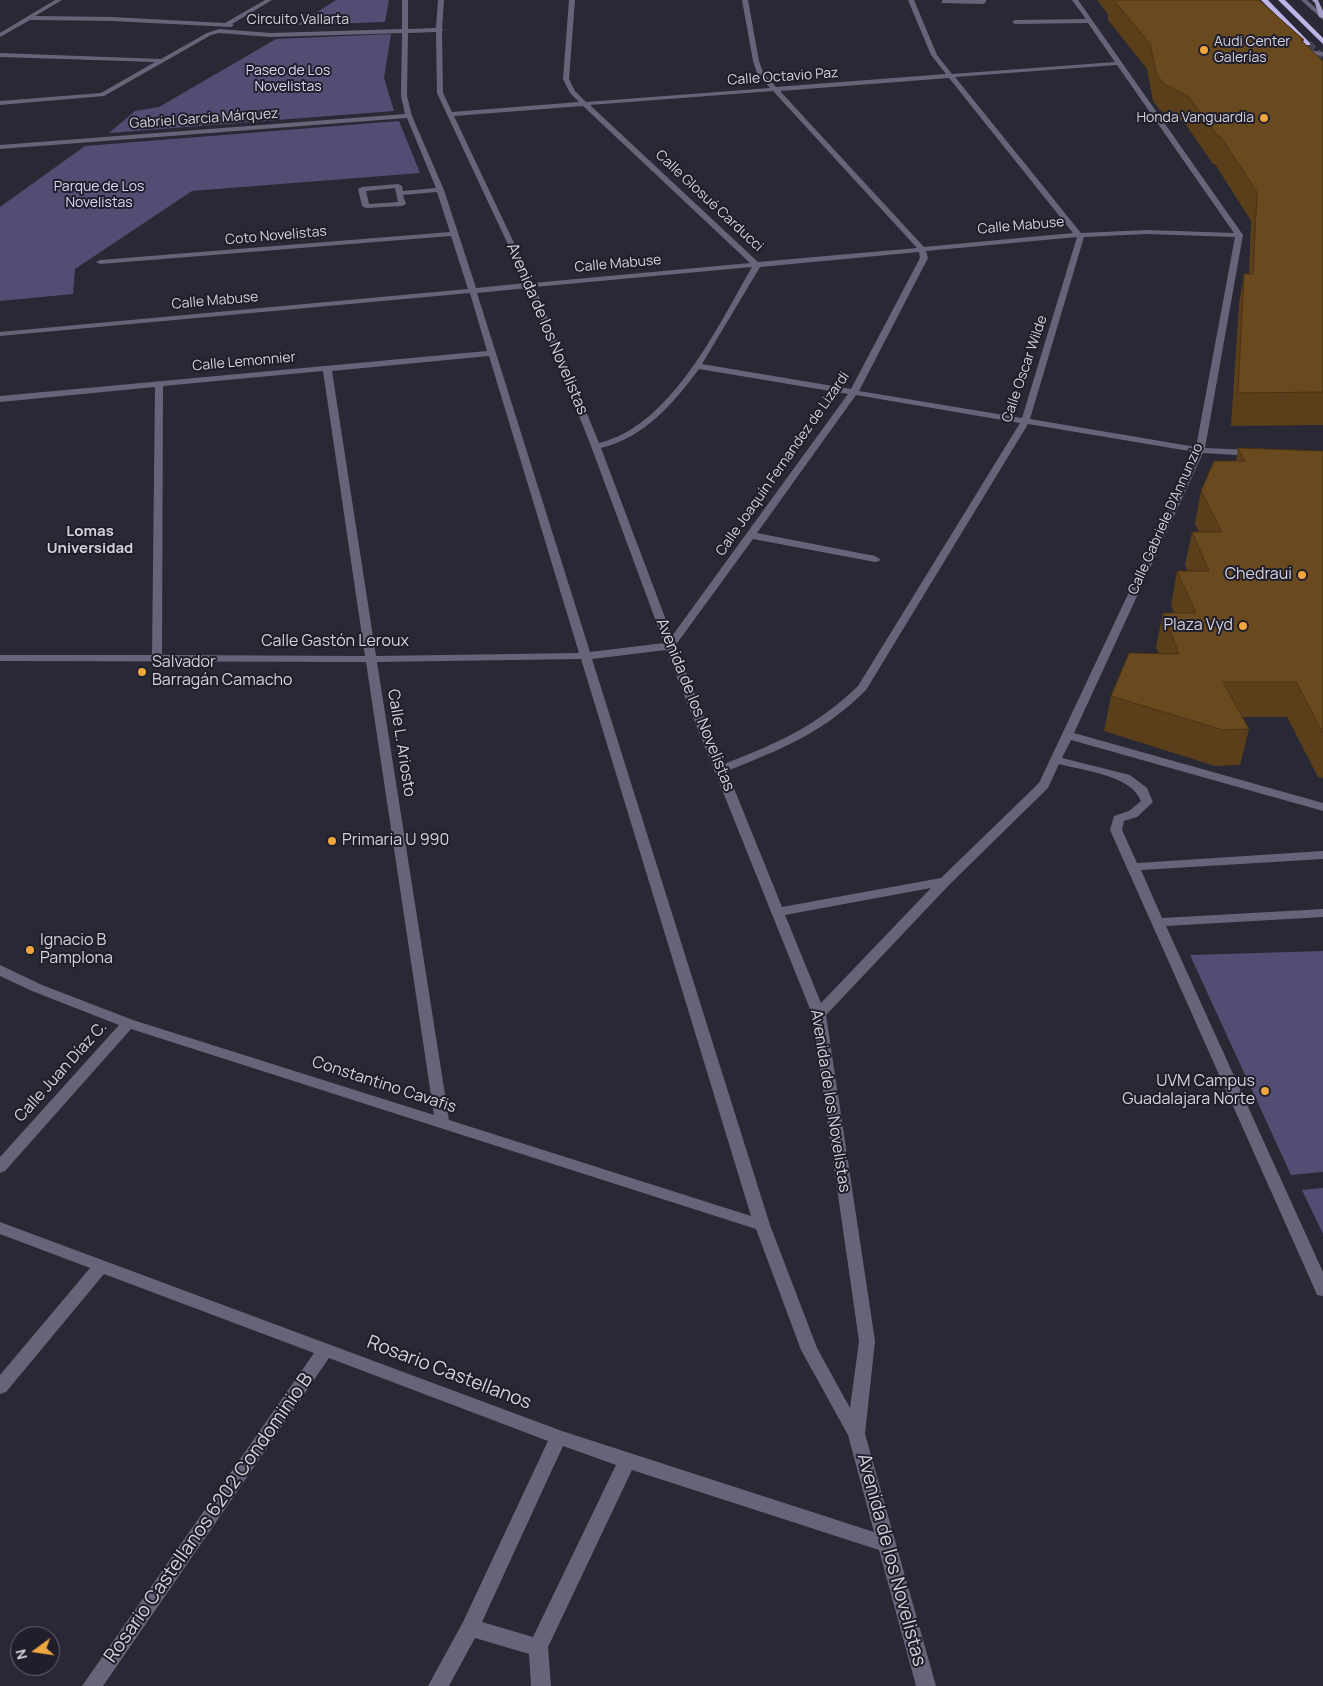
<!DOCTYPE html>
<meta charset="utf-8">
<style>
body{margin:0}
#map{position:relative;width:1323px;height:1686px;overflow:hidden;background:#292835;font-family:Manrope,sans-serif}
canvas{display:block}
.north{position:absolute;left:10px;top:1626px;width:50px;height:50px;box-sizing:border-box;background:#201e2b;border:1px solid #686672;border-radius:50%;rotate:256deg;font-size:14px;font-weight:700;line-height:20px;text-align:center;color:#d4d3dc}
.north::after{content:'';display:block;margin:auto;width:18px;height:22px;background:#f0a63e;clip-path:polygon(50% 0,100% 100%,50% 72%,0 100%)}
</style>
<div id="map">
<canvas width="1323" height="1686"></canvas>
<div class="north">N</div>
</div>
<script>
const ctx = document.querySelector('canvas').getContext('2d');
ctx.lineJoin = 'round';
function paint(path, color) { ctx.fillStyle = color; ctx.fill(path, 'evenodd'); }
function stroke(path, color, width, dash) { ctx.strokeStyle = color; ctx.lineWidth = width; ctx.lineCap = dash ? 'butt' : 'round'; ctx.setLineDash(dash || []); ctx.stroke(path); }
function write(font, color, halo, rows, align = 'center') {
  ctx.font = font + ' Manrope,sans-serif'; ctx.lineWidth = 4; ctx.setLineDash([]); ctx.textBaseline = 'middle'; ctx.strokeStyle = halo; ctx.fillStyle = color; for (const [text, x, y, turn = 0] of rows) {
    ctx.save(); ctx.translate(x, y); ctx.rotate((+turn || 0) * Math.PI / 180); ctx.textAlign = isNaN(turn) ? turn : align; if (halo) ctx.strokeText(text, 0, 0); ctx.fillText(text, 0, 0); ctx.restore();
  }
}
paint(new Path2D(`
 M336 0H389L385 22 297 25Z
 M391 34 384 78 394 111 109 133 135 111 159 107 276 39Z
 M399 121 420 173 192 191 75 269 73 294 0 301V207L85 146Z
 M1323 951V1172L1291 1175 1190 955Z
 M1323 1188V1234L1302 1190Z`), '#534d74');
stroke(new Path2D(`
 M1308 44 1323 58`), '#43424e', 8, [8, 4]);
paint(new Path2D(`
 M55 0H62L35 16 112 17 225 23 265 0H272L232 24 234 25 231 27 112 21 30 20 0 37V33Z
 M402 0H408V29L436 28 438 0H444L442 29 444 30 442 31 443 93 452 112 579 102 570 93 563 79 569 0H575L569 79 575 91 586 102 770 88 757 73 753 61 742 0H748L759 61 763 72 776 87 946 74 931 55 908 0H914L937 55 952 74 1115 62 1088 23 1015 24 1012 22 1015 20 1086 19 1072 0H1078L1243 235 1205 448 1253 450 1258 453 1253 456 1203 453 1074 733 1323 803V811L1071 740 1062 758 1130 775 1147 788 1153 802 1137 817 1124 821 1122 830 1137 863 1323 851V859L1141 870 1162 918 1323 909V917L1166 926 1323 1272V1296L1317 1295 1315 1290 1110 830 1114 816 1129 811 1141 801C1131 775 1084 771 1059 764L1048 788 950 884 826 1015 875 1341 865 1434 936 1686H916L879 1550 632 1470 548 1647 551 1686H531L529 1654 475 1638 449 1686H428L463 1622 548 1441 329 1358 103 1686H82L314 1353 104 1274 6 1392 0 1394V1375L90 1268 0 1234V1222L562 1431 874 1532 848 1435 801 1350 756 1229 131 1029 5 1171 0 1173V1157L119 1025 32 991 0 976V965L42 985 133 1020 434 1115 366 662 0 661V655H152L155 387 0 402V396L487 351 470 293 0 336V332L468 289 451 236 100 264 96 262 100 260 450 232 437 192 403 195 406 204 402 206 366 208 362 206 358 189 362 187 398 184 402 186 403 191 436 188 407 118 0 149V145L405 114 401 96 402 33 271 37 219 33 211 35 104 96 0 105V101L101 93 155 62 0 57V53L161 59 207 33 219 29 271 33 402 29ZM436 32 437 93 526 283 476 288 444 190 412 116 407 96 408 33ZM1117 65 1234 233 1147 230 1081 233 955 77ZM949 78 1073 233 924 247 780 91ZM773 91 917 248 758 262 590 105ZM583 106 750 263 533 283 454 116ZM395 188 398 202 369 204 366 191ZM1147 234 1235 237 1196 447 1030 419 1084 237ZM1077 237 1022 418 859 391 928 258 926 251ZM919 252 920 258 851 389 702 364 760 267ZM752 267C718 326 671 426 599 443L535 287ZM528 288 591 446 664 643 590 652 477 293ZM489 356 579 653 376 656 332 371ZM699 369 848 394 672 636 601 448C645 437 673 404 699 369ZM323 371 365 656 162 655 163 386ZM856 395 1020 423 858 686C817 726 776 744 724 764L675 646 753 539 875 562 879 561 880 559 875 556 757 533ZM1028 424 1195 452 1039 783 941 878 782 907 727 771C782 749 823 733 866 690ZM666 650 812 1014 859 1341 850 1408 817 1348 770 1225 592 659ZM581 659 751 1216 449 1120 377 662ZM931 888 821 1003 785 915ZM563 1446 616 1465 533 1637 482 1622Z
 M943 0H986V2L983 4 941 3Z
 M1301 0H1307L1323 15V20Z
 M1300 49 1323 52V56L1298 52Z`), '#666479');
paint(new Path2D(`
 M1312 0H1318L1323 11V18L1319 17 1315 3Z`), '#a39ec9');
paint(new Path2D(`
 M1261 0H1268L1310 43V45H1306Z
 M1278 0H1285L1323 38V44Z`), '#bbb5e9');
paint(new Path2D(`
 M1097 0H1259L1304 40 1303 42 1323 61V425L1231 426 1239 304 1244 274H1249L1251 221 1215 164H1213L1184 122 1160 110 1153 101 1147 69 1108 20V14Z
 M1238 448 1323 451V778L1318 777 1287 717H1242L1249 729 1240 765 1215 766 1104 731 1111 696 1159 654 1156 647 1163 613H1174L1171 605 1177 571H1188L1185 565 1192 532H1199L1195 524 1201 491 1236 461Z`), '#5a3f1a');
const building = new Path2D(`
 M1114 0H1259L1304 40H1301L1323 62V392L1238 393 1244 274H1253L1257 192 1220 136H1218L1188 96 1164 84 1157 75 1150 44Z
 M1238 448 1323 451V733L1296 682H1223L1249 729 1223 730 1111 696 1129 653 1179 654 1163 613H1196L1177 571H1209L1192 532H1222L1201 491 1214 461H1245Z`);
paint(building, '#69491e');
stroke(building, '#4a3315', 1);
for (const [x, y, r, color] of [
 [1204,50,5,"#f0a63e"],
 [1264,118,5,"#f0a63e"],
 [1302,575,5,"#f0a63e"],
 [1243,626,5,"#f0a63e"],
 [142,672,5,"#f0a63e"],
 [332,841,5,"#f0a63e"],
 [30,950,5,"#f0a63e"],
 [1265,1091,5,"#f0a63e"]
]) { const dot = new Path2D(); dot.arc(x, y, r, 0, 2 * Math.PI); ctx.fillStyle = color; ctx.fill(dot); stroke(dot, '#201e2b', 2); }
write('14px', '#d4d3dc', '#201e2b', [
 ["Circuito Vallarta",298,20],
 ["Calle Octavio Paz",783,77,-4],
 ["Gabriel Garcia Márquez",204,119,-4],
 ["Calle Glosué Carducci",709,201,43],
 ["Calle Mabuse",1021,226,-5],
 ["Coto Novelistas",276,236,-5],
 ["Calle Mabuse",618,264,-5],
 ["Calle Mabuse",215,301,-5],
 ["Calle Lemonnier",244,362,-5],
 ["Calle Oscar Wilde",1025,369,-71],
 ["Calle Joaquín Fernandez de Lizardi",783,464,-55],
 ["Calle Gabriele D'Annunzio",1166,519,-66]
]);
write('14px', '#d4d3dc', '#201e2b', [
 ["Audi Center",1214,42],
 ["Galerías",1214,58],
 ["Honda Vanguardia",1254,118,"right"]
], 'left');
write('14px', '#dcd9f7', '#201e2b', [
 ["Paseo de Los",288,71],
 ["Novelistas",288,87],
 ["Parque de Los",99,187],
 ["Novelistas",99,203]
]);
write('bold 15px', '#d4d3dc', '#201e2b', [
 ["Lomas",90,532],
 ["Universidad",90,549]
]);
write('16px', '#d4d3dc', '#201e2b', [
 ["Avenida de los Novelistas",547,329,67],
 ["Calle Gastón Leroux",335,642],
 ["Avenida de los Novelistas",695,705,68],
 ["Calle L. Ariosto",401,743,81],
 ["Calle Juan Díaz C.",61,1072,-48],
 ["Constantino Cavafis",384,1085,18],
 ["Avenida de los Novelistas",830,1101,81]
]);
write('16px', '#d4d3dc', '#201e2b', [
 ["Chedraui",1292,575],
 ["Plaza Vyd",1233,626],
 ["Salvador",152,663,"left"],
 ["Barragán Camacho",152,681,"left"],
 ["Primaria U 990",342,841,"left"],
 ["Ignacio B",40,941,"left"],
 ["Pamplona",40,959,"left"],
 ["UVM Campus",1255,1082],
 ["Guadalajara Norte",1255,1100]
], 'right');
write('19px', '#d4d3dc', '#201e2b', [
 ["Rosario Castellanos",449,1373,21],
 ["Rosario Castellanos 6202 Condominio B",209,1518,-55],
 ["Avenida de los Novelistas",891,1560,75]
]);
</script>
